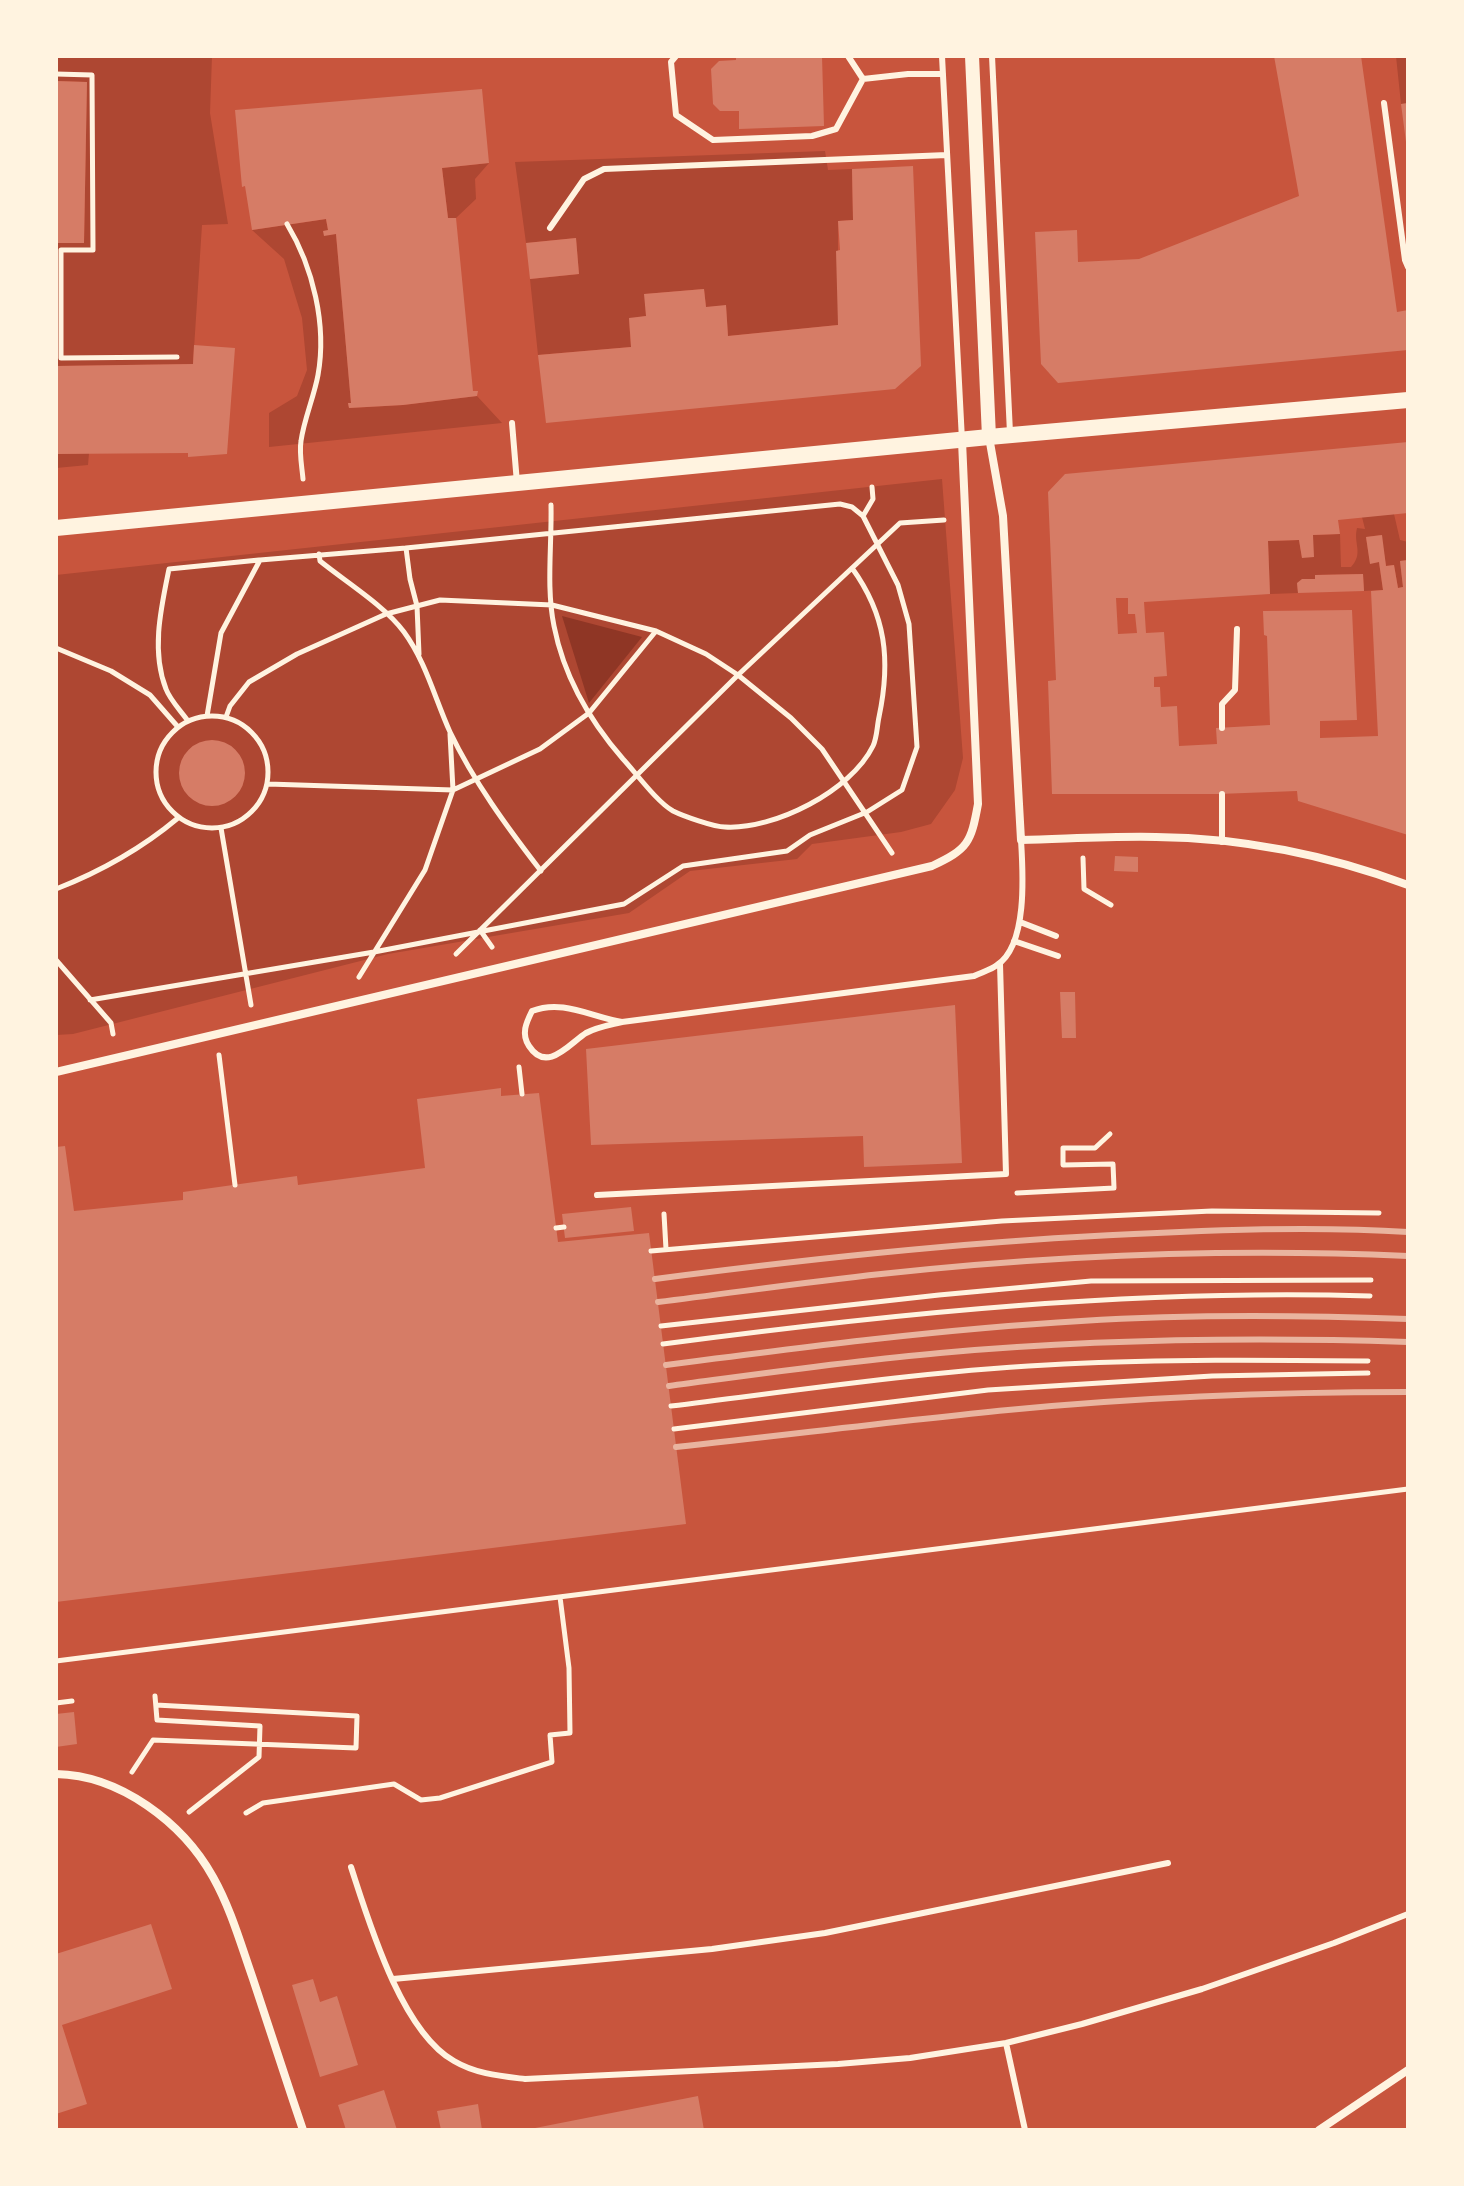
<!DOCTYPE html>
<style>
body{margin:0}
#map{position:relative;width:1464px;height:2186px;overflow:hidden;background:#c8553d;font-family:"Source Sans 3",sans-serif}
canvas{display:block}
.frame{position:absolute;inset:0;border:58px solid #fff3e0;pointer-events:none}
</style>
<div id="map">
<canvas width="1464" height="2186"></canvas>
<div class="frame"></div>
</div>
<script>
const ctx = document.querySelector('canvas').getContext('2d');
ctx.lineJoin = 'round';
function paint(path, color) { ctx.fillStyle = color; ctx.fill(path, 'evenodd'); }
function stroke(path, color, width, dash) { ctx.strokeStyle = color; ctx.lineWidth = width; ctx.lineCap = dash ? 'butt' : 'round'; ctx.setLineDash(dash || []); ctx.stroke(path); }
paint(new Path2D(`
 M56 56H212L210 113 228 224 202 225 193 364 56 366V243H84L87 82 56 81Z
 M1396 56H1408V103L1401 104Z
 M825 151 828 170 852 169 853 220 838 221V325L728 336 726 306 706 307 704 289 645 294 646 316 629 319 631 347 538 355 530 279 579 274 576 238 526 243 515 162Z
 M489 163 475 179 476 199 456 218H448L442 168Z
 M326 219 328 230 324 235 336 234 351 403H348L349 408 403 405 477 396 502 423 269 447V413L297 396 307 370 302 318 284 259 252 230Z
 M89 453 88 465 56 468V454Z
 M942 479 963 758 955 790 931 824 901 832 812 844 797 859 690 871 629 913 388 954 73 1034 56 1035V575Z
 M1394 514 1400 540 1408 542V560L1400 561 1403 587 1398 588 1394 565 1386 566 1381 535 1366 537 1370 563 1379 562 1383 590 1364 591 1363 574 1316 575 1315 579 1297 584 1298 593 1270 594 1268 541 1299 540 1302 558 1313 535 1340 534 1341 567H1351C1364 553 1353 544 1357 528L1365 529 1362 517Z`), '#ae4732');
paint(new Path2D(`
 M562 616 642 637 589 703Z`), '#8f3625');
paint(new Path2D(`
 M736 56H822L824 126 739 129V111H720L713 104 711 69 719 61 736 60Z
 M1274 56H1361L1397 312 1408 310V350L1058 383 1041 364 1035 232 1077 230 1078 262 1139 259 1299 196Z
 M56 81 87 82 84 243H56Z
 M482 89 489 163 442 168 448 218H456L473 391H478L477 396 403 405 349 408 348 403H351L336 234 324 236 323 231 328 230 326 219 252 230 245 186 242 187 235 110Z
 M1408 103V142H1406L1401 104Z
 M913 166 921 366 895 389 546 423 538 355 631 347 629 318 646 316 644 294 704 289 706 307 726 305 728 336 838 325 836 251 840 250 838 221 853 220 852 169Z
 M576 238 579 274 530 279 526 243Z
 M194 345 235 348 227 454 188 457V453L56 454V366L193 364Z
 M1408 442V513L1338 520 1340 534 1313 535 1314 557 1302 558 1299 540 1268 541 1270 594 1144 602 1146 633 1164 632 1167 676 1154 677V687H1160L1161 707 1177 706 1179 746 1217 744 1216 728 1270 725 1267 636 1264 635 1263 611 1352 610 1357 720 1320 721V738L1378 736 1371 591 1383 590 1379 562 1370 564 1366 537 1382 535 1386 566 1394 565 1398 588 1403 587 1400 561 1408 560V835L1298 801 1297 791 1219 794H1052L1048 681 1056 680 1048 492 1065 474ZM1116 598H1128V614H1135L1137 633 1118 634Z
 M1363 574 1364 591 1298 593 1297 583 1302 579H1315V575Z
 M179 773a33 33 0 1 1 66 0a33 33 0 1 1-66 0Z
 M1115 856 1138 857V872L1114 871Z
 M1060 992H1075L1076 1038H1062Z
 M955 1005 962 1163 864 1167 863 1136 591 1145 586 1049Z
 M501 1088V1096L539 1093 558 1242 649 1233 686 1524 56 1602V1147L65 1146 74 1211 183 1200V1192L297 1176 298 1185 425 1168 417 1099Z
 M631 1207 634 1231 565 1238 562 1214Z
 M74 1712 77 1744 56 1747V1714Z
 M151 1924 172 1989 62 2025 87 2104 56 2114V1954Z
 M313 1979 320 2002 337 1996 358 2065 320 2077 292 1985Z
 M384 2090 397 2130H346L338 2105Z
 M698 2096 704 2130H530V2129Z
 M478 2104 482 2130H441L437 2111Z`), '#d67c66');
stroke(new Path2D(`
 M56 74 92 75 93 250H61V358L177 357
 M287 224C313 267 327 325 318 375 314 397 304 419 301 441 299 453 302 467 303 479
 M551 505C552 545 546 587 554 626 564 677 589 720 623 759 636 773 657 802 673 811 683 816 714 827 725 827 774 830 851 791 873 746 877 738 877 726 879 717 891 660 886 615 852 568
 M863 516 873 499 872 487
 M406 548 410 579 417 606 419 654
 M319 554 320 561C346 582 385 606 404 632 426 662 435 699 450 732 474 782 507 827 541 871
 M656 631 706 654 738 675 791 718 822 749 892 853
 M56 648 111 671 150 695 178 727
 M156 772a56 56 0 1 1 112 0a56 56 0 1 1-112 0Z
 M226 717 230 706 249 682 297 654 386 614 440 600 552 605 656 631 589 713 540 749 453 790 268 784
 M188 721C181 711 170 700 166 689 151 651 161 608 169 569L259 560
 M221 828 251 1005
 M1083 858 1084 889 1111 905
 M56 889C102 871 141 849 178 818
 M480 930 492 947
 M456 954 738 675 900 523 944 520
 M56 960 111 1023 113 1034
 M359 977 425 870 453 790 450 734
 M90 1000 374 952 624 904 683 866 787 851 810 835 867 812 902 790 917 747 909 624 898 585 863 516 852 507 840 504 406 548 260 560 221 633 207 716
 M219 1055 235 1185
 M519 1067 522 1094
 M1017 1193 1114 1188 1113 1164 1063 1165V1148H1095L1110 1134
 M664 1214 666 1249
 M556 1228 564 1227
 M651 1251 1002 1221 1212 1211 1379 1213
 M661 1326 939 1295 1091 1281 1371 1280
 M663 1344C898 1313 1133 1289 1370 1296
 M671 1406C801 1390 933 1370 1064 1364 1165 1359 1266 1360 1368 1361
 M674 1429 988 1390 1212 1376 1368 1373
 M56 1661 1408 1489
 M155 1696 157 1720 260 1726 259 1757 189 1812
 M56 1703 72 1701
 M132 1772 153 1740 356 1748 357 1716 156 1705
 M246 1813 263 1803 394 1784 421 1800 440 1798 552 1762 550 1735 570 1733 569 1668 560 1597`), '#fff3e0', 5);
stroke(new Path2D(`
 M676 56 671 62 676 115 713 140 812 136 836 129 863 79
 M848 56 863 79
 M942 56 962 440
 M992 56 1010 433
 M863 79 908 74H943
 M1384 103 1405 260 1408 267
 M550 228 584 179 604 169 947 155
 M512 423 517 483
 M1222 728V704L1235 690 1237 629
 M1222 842V794
 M1020 922 1056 936
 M1014 941 1058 956
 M622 1022C591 1017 563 999 532 1011 526 1023 521 1034 529 1046 547 1074 570 1043 586 1033 597 1027 610 1025 622 1022L974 976C982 972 991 970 997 965 1028 945 1023 872 1021 840
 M597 1195 1006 1174 1000 964
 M351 1867C369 1922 401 2031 454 2061 476 2074 500 2076 525 2079L838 2064 910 2058 1006 2043 1082 2024 1202 1989 1334 1943 1408 1914
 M393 1979 712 1949 825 1933 1168 1863
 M1006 2043 1025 2130`), '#fff3e0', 6);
stroke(new Path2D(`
 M989 437 1003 516 1021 840C1066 839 1111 836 1156 837 1242 838 1328 855 1408 885
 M56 1072 932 866C968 849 971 843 978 804L962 441
 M56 1774C120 1775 183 1823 213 1877 231 1909 241 1945 253 1979 270 2030 286 2080 303 2130
 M1319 2130 1408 2070`), '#fff3e0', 8);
stroke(new Path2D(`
 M972 56 989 437`), '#fff3e0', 14);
stroke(new Path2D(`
 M56 528 989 437 1408 400`), '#fff3e0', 16);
stroke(new Path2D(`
 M655 1279C814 1258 974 1241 1134 1234 1225 1229 1317 1226 1408 1232
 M658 1302C732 1293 806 1282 881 1274 1055 1255 1232 1248 1408 1256
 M666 1365C804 1347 942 1329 1081 1321 1190 1314 1299 1315 1408 1319
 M669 1386C759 1374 849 1361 940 1353 1096 1339 1252 1337 1408 1342
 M676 1447C787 1435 897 1421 1008 1410 1141 1397 1275 1392 1408 1392`), '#e9b49f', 6);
</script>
